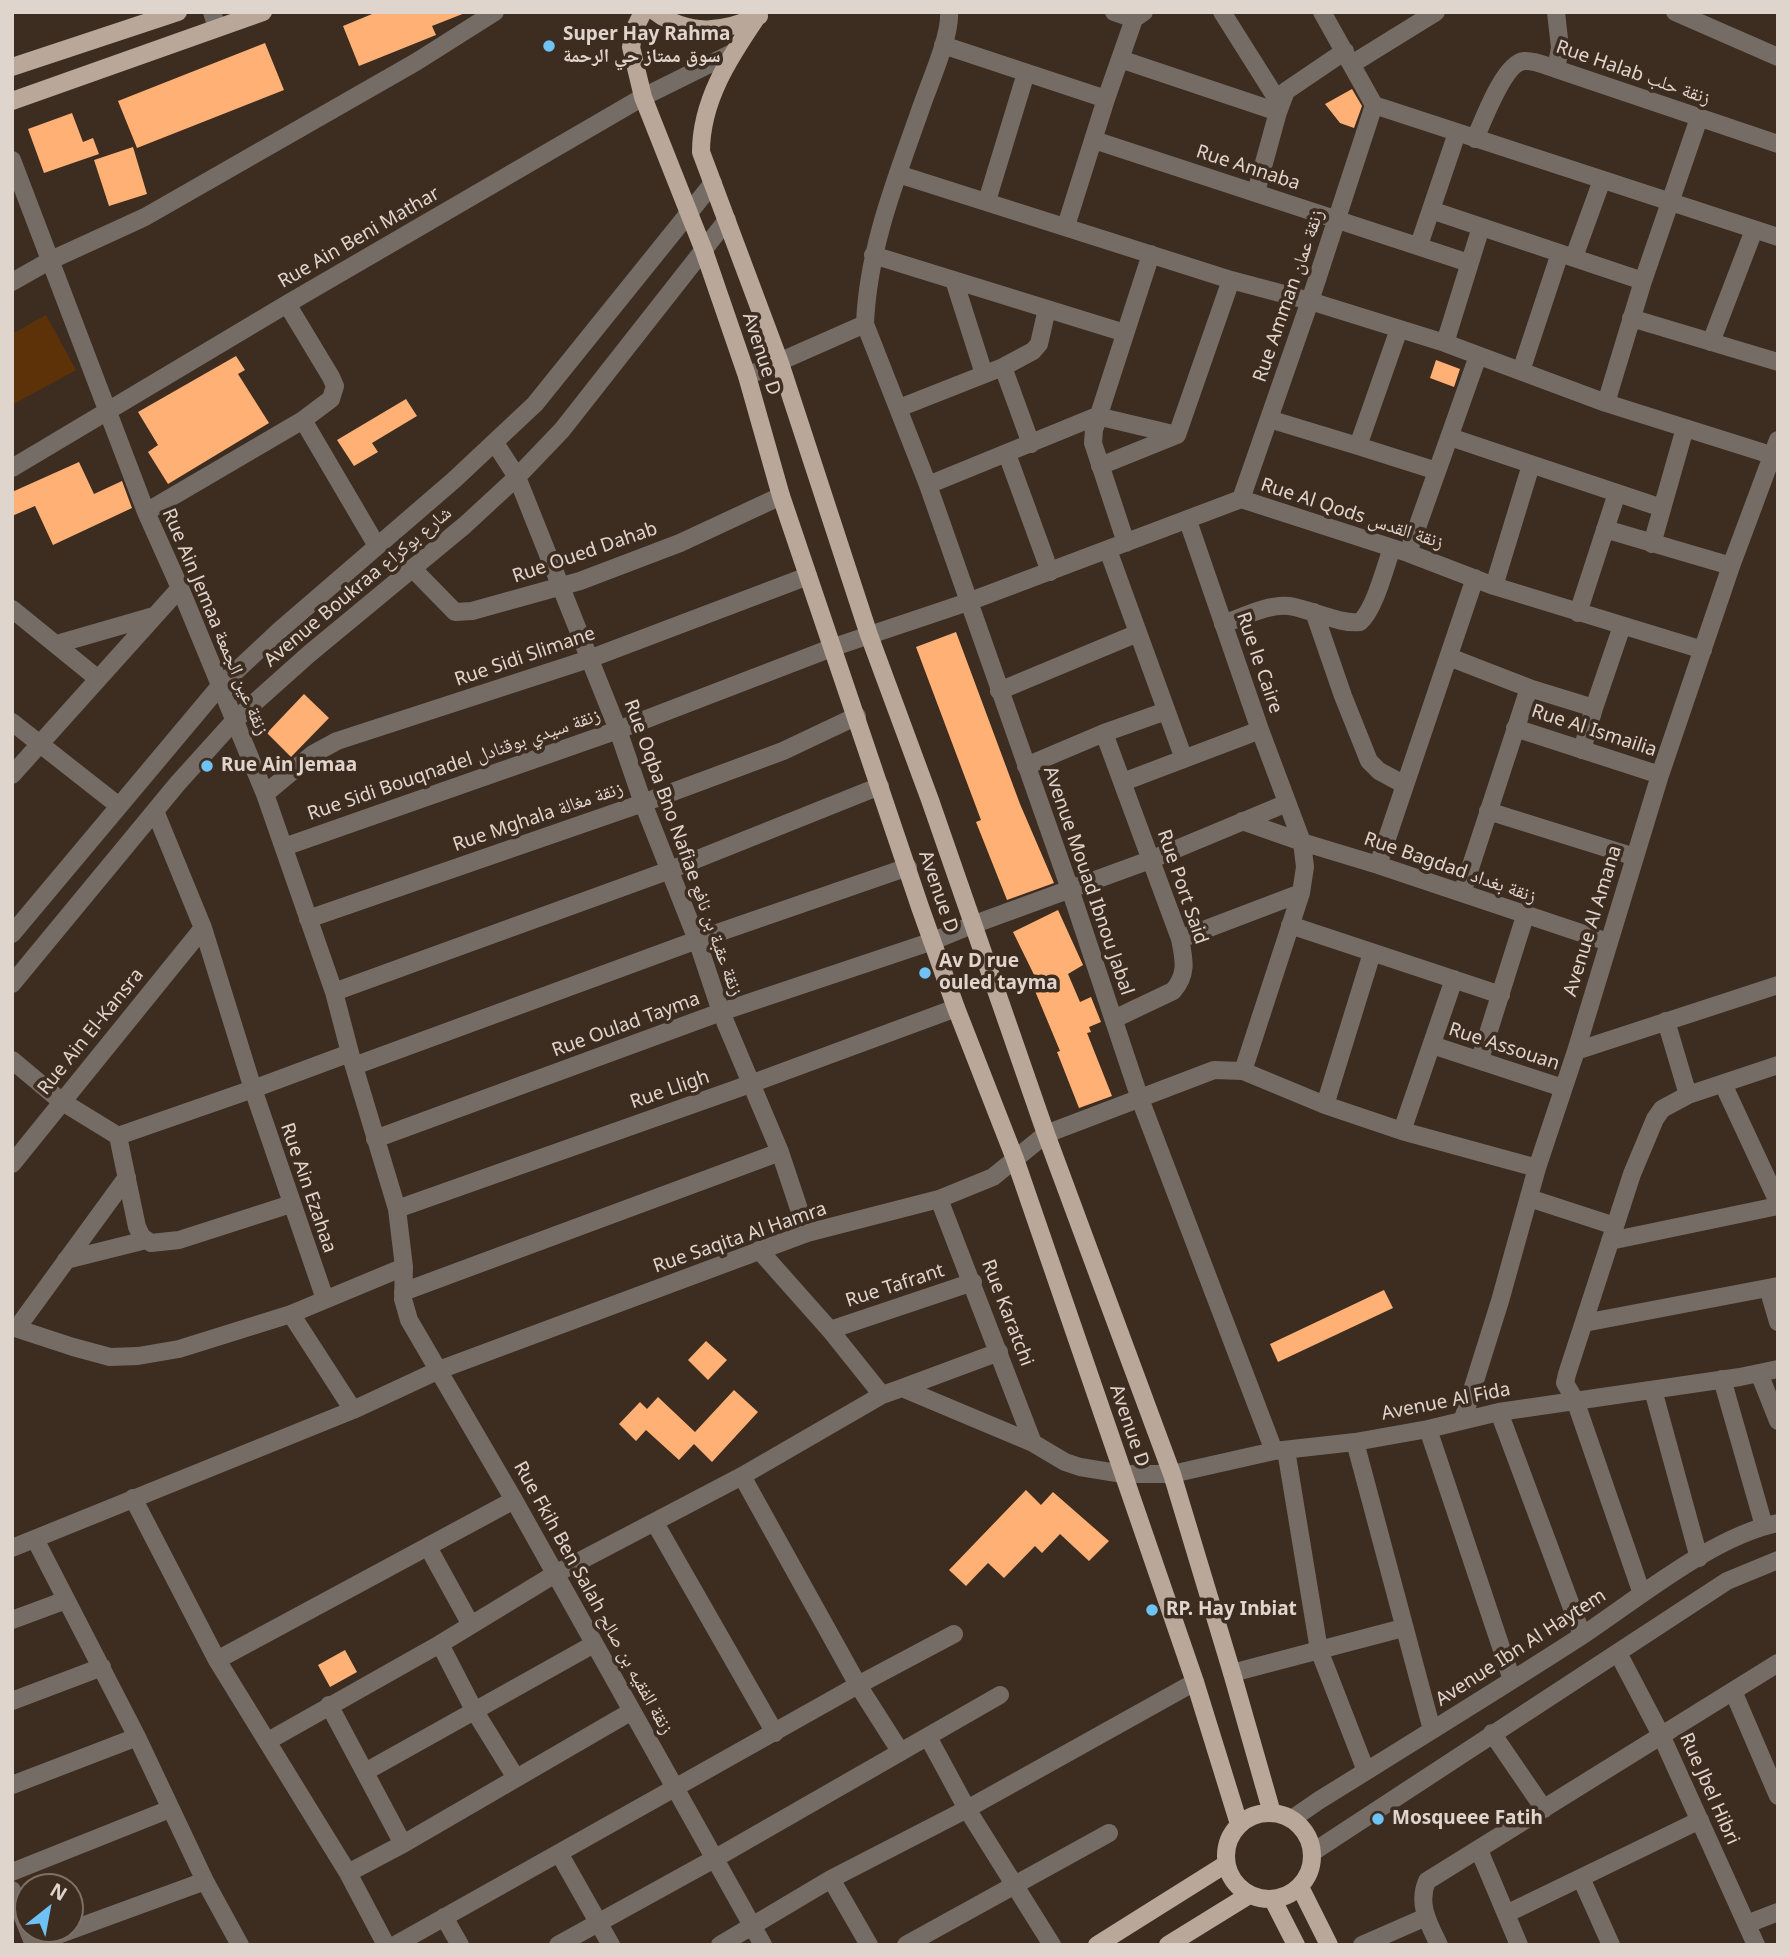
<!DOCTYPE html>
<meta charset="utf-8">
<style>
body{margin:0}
#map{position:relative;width:1790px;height:1957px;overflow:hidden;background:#3d2c20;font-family:"Noto Sans",sans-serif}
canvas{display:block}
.frame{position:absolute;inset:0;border:14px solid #e0d5cd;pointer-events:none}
.north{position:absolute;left:14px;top:1873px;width:70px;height:70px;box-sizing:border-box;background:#3d2c20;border:2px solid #7e7065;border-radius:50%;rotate:31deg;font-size:19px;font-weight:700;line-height:28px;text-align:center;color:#e0d5cd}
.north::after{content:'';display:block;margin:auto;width:24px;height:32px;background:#6fc2f4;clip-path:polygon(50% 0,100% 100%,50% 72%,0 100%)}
</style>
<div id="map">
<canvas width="1790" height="1957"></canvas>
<div class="frame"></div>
<div class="north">N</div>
</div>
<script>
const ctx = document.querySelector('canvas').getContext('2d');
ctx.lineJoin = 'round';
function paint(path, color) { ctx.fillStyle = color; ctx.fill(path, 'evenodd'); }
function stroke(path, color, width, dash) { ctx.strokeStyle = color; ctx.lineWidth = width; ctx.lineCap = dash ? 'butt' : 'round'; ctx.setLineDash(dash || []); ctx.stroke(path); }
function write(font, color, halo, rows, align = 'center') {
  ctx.font = font + ' "Noto Sans","Noto Naskh Arabic",sans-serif'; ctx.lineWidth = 7; ctx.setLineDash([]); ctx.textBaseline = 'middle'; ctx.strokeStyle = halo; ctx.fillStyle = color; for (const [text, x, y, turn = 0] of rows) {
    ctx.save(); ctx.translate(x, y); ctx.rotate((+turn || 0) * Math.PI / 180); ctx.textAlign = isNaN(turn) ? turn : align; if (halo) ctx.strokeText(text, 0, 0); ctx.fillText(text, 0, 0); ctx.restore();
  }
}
paint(new Path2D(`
 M46 315 76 370 12 405V334Z`), '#5e3209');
paint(new Path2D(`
 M377 12H465V13L432 26 436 35 359 66 343 26Z
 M265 43 284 90 137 148 118 101Z
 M1352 89 1362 106 1354 128 1340 123 1325 104Z
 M72 113 83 142 93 138 99 154 44 173 28 129Z
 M133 147 147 194 109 206 94 160Z
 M236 356 245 370 238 374 269 423 168 484 148 452 158 445 138 412Z
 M1436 360 1460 369 1454 387 1430 378Z
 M406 399 417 416 372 443 378 452 354 466 337 440Z
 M79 462 94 494 122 481 132 508 53 545 35 506 12 516V492Z
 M956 632 1020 804 1054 883 1007 900 976 822 981 820 916 647Z
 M304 694 329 718 291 757 267 733Z
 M1058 910 1083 965 1068 974 1080 1002 1091 997 1101 1022 1089 1027 1091 1032 1087 1033 1112 1096 1079 1108 1057 1052 1060 1051 1035 991 1041 989 1013 932Z
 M1384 1290 1393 1308 1278 1362 1270 1344Z
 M706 1341 727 1360 708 1380 688 1360Z
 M734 1390 758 1412 712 1462 694 1444 679 1460 646 1430 636 1441 619 1424 640 1402 647 1409 658 1397 695 1432Z
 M1026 1490 1041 1505 1053 1492 1109 1541 1089 1561 1060 1534 1042 1553 1035 1546 1004 1578 988 1563 966 1586 949 1570Z
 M345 1650 357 1672 330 1687 318 1665Z`), '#ffb075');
stroke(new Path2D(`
 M212 12 217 28
 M949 12C951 35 930 82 922 105 897 177 868 247 865 324L928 485 1070 889 1140 1099 1274 1451
 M1114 12 1134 19
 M1222 12 1280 104
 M1322 12 1374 105 1778 237
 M1556 12 1560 48 1556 69
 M1675 12 1778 57
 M943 45 1106 99
 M1120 59 1278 112
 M1352 64 1436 12
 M1475 139C1483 121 1504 63 1524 61 1534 60 1547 66 1556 69L1778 144
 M1094 140 1469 263
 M12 160 146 512 180 588 265 794 334 992 350 1053 397 1209 404 1267 403 1299 409 1320 514 1500 763 1945
 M898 174 1231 280 1310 301 1445 343 1606 403 1771 455
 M1256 192 1278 112 1286 91 1345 51
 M987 201 1026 73
 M1431 210 1643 281
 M1066 226 1106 99 1134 19 1144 12
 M1419 245 1457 133
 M873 255 1125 333
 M1574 257 1602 180
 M954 280 984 374
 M12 282 49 261 145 217 416 62 495 12
 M1631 318 1778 362
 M1711 342 1754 230
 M1445 343 1481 227
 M1003 367 1031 444
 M1521 371 1560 253
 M747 376 865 324
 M1606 403 1643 281 1699 118
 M899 408 1003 367 1033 351 1039 344 1047 309
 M1269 419 1358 446 1399 329
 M303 420 377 546
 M1450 437 1662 508
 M495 443 517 477 618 730 643 803 697 940 721 1012 780 1152 807 1233
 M1358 446 1437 471
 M1007 454 1050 572
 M1100 466 1177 435 1231 280
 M12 468 287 304 643 97 732 53
 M928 485 1097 416 1177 435
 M1241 499 1310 301 1374 105
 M146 512 303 420 331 399 335 386 331 377 287 304
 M1188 521 1260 730 1302 842 1378 865 1608 942
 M1605 529 1731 566
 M1126 543 1093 443 1094 430 1151 254
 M1652 544 1685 428
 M1108 550 1184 759
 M1408 553 1478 356
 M412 568 455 612 472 611 580 581 680 543 781 496
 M1494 586 1531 465
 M12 609 97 678
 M1314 612 1343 696 1369 761 1379 771 1405 785
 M1578 613 1617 493
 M1223 624C1243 617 1267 604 1289 606 1310 609 1341 625 1360 622 1375 609 1385 567 1392 548
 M57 644 154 616
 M1449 657 1529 688
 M999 691 1138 633
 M12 722 119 806
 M1515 728 1660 775
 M1104 733 1180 939C1184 959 1188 974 1173 991L1114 1019
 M1582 750 1594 708
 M1026 766 1104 733 1166 711
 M12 775 180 588
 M1123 782 1260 730
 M265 794 313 754 337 741 589 659 808 576
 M155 811 203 928 253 1089 325 1299
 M1488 811 1635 857
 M1242 821 1302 842 1305 867 1301 893 1243 1071
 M284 847 618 730 834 647 968 602 1241 499 1408 553 1494 586 1703 650
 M1378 865 1475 578
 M1462 893 1529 688 1594 708 1622 626
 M308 919 643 803 783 751 857 716
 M1290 925 1501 995
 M12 934 219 687 280 630 454 480 535 404 713 183
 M1180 939 1301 893
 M12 984 178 783 234 721 309 654 465 525 517 477 562 430 727 220
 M334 992 670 870 880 786
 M1666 1021 1688 1095
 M1432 1045 1563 1088
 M1576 1051 1778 985
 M1480 1059 1525 916
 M12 1060 61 1101 118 1136 253 1089 350 1053
 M354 1066 697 940 908 867
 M1723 1084 1778 1202
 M1325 1105 1372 953
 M1402 1131 1454 979
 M118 1136 137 1227 142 1237 151 1243 179 1240 291 1204
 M375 1139 721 1012 933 941 972 925 1150 860 1287 803
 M12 1164 203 928
 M1529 1198 1615 1226
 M939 1199 1033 1443
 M397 1209 753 1083 956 1008
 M1610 1241 1778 1206
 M759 1250 830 1330 882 1395
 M66 1260 146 1240
 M1768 1288 1778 1322
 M403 1292 780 1152
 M291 1314 353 1410
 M1584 1323 1778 1286
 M12 1327 73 1347 110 1357 138 1356 179 1349 291 1314 404 1267
 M17 1328 127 1177
 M830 1330 973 1282
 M1759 1373 1778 1421
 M1722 1379 1764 1526
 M902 1388 999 1352
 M1653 1390 1699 1558
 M1499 1412 1582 1635
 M1463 1419 1500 1301 1537 1168 1576 1051 1660 775 1731 566 1778 440
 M1428 1429 1512 1680
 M1355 1442 1432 1730
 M1286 1450 1319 1650 1366 1771
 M742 1476 858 1685 900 1751
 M133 1498 217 1660 348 1873 386 1945
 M655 1523 775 1733
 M35 1539 137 1737 205 1881 240 1945
 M428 1547 471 1625
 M12 1548 353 1410 439 1370 807 1233 939 1199 993 1177 1046 1134 1214 1070 1243 1071 1325 1105 1402 1131 1537 1168
 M1642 1594 1575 1400 1565 1383 1567 1374 1632 1174 1655 1119 1662 1109 1688 1095 1778 1065
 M12 1620 66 1600
 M440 1644 474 1710 516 1778
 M1618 1653 1661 1735 1756 1945
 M217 1660 514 1500
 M1232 1673 1403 1628
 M1733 1691 1778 1796
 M12 1701 102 1667
 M329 1705 403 1844
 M1492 1733 1544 1809
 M928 1737 967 1809 1052 1945
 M268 1741 440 1644 555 1574 742 1476 882 1395 902 1388 1033 1443 1065 1462 1080 1467 1123 1474H1172L1274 1451 1355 1442 1428 1429 1499 1412 1740 1377 1778 1369
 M365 1772 594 1644
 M12 1785 137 1737
 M1292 1819 1318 1801C1405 1747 1493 1693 1580 1637 1636 1600 1713 1536 1778 1523
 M1479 1850 1519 1945
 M1313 1852 1727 1581 1778 1560
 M559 1853 611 1945
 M12 1872 170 1809
 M348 1873 403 1844 632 1711
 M1581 1878 1611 1945
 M831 1879 869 1945
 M12 1890 34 1945
 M1506 1914 1700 1820
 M444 1917 460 1945
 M1747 1924 1778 1912
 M33 1944 205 1881
 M395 1945 858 1685 954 1634
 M558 1945 714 1859 1000 1695
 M720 1945 831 1879 967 1809 1195 1682
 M906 1945 1109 1833
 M1362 1945 1426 1917
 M1439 1945C1429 1924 1417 1904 1427 1881L1778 1663`), '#756c66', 18);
stroke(new Path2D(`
 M643 12 635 28 631 47 643 97 704 251 747 376 781 496 920 907 956 1008 1015 1159 1195 1682 1239 1824
 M656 12C689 37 724 32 759 16
 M757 17C729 58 701 101 701 152L780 363 869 635 930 800 1046 1134 1172 1474 1232 1673 1272 1813
 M12 67 178 12
 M12 101 263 12
 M1226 1856a43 43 0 1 1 86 0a43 43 0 1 1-86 0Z
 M1300 1887 1329 1945
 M1273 1900 1296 1945
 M1097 1945 1226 1864
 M1168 1945 1249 1895`), '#b9a79a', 18);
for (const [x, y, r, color] of [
 [549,46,7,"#6fc2f4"],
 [207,766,7,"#6fc2f4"],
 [925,973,7,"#6fc2f4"],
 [1152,1610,7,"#6fc2f4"],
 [1378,1819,7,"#6fc2f4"]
]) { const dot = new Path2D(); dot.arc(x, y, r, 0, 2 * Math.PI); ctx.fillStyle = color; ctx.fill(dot); stroke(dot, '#3d2c20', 2.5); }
write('bold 19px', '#e0d5cd', '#3d2c20', [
 ["Super Hay Rahma",563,35],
 ["سوق ممتاز حي الرحمة",563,57],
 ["Rue Ain Jemaa",221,766],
 ["Av D rue",939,962],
 ["ouled tayma",939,984],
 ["RP. Hay Inbiat",1166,1610],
 ["Mosqueee Fatih",1392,1819]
], 'left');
write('19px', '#e0d5cd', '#3d2c20', [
 ["Rue Halab زنقة حلب",1633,73,19],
 ["Rue Annaba",1248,168,18],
 ["Rue Ain Beni Mathar",359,238,-30],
 ["Rue Amman زنقة عمان",1289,296,-71],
 ["Avenue D",761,354,72],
 ["Rue Al Qods زنقة القدس",1352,514,18],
 ["Rue Oued Dahab",585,553,-19],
 ["Avenue Boukraa شارع بوكراع",358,587,-40],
 ["Rue Ain Jemaa زنقة عين الجمعة",215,622,67],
 ["Rue Sidi Slimane",525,657,-19],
 ["Rue le Caire",1259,663,71],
 ["Rue Al Ismailia",1594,731,18],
 ["Rue Sidi Bouqnadel زنقة سيدي بوقنادل",454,765,-19],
 ["Rue Mghala زنقة مغالة",538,817,-19],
 ["Rue Oqba Bno Nafiae زنقة عقبة بن نافع",683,848,70],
 ["Rue Bagdad زنقة بغداد",1450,868,19],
 ["Avenue Mouad Ibnou Jabal",1088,881,71],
 ["Rue Port Said",1182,887,71],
 ["Avenue D",938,892,71],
 ["Avenue Al Amana",1593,921,-73],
 ["Rue Oulad Tayma",626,1025,-20],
 ["Rue Ain El-Kansra",91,1032,-51],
 ["Rue Assouan",1504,1047,18],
 ["Rue Lligh",670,1090,-19],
 ["Rue Ain Ezahaa",308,1188,71],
 ["Rue Saqita Al Hamra",740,1238,-19],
 ["Rue Tafrant",895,1286,-18],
 ["Rue Karatchi",1007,1313,69],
 ["Avenue Al Fida",1446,1402,-11],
 ["Avenue D",1129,1426,71],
 ["Rue Fkih Ben Salah زنقة الفقيه بن صالح",593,1598,61],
 ["Avenue Ibn Al Haytem",1521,1648,-33],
 ["Rue Jbel Hibri",1709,1789,66]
]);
</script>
